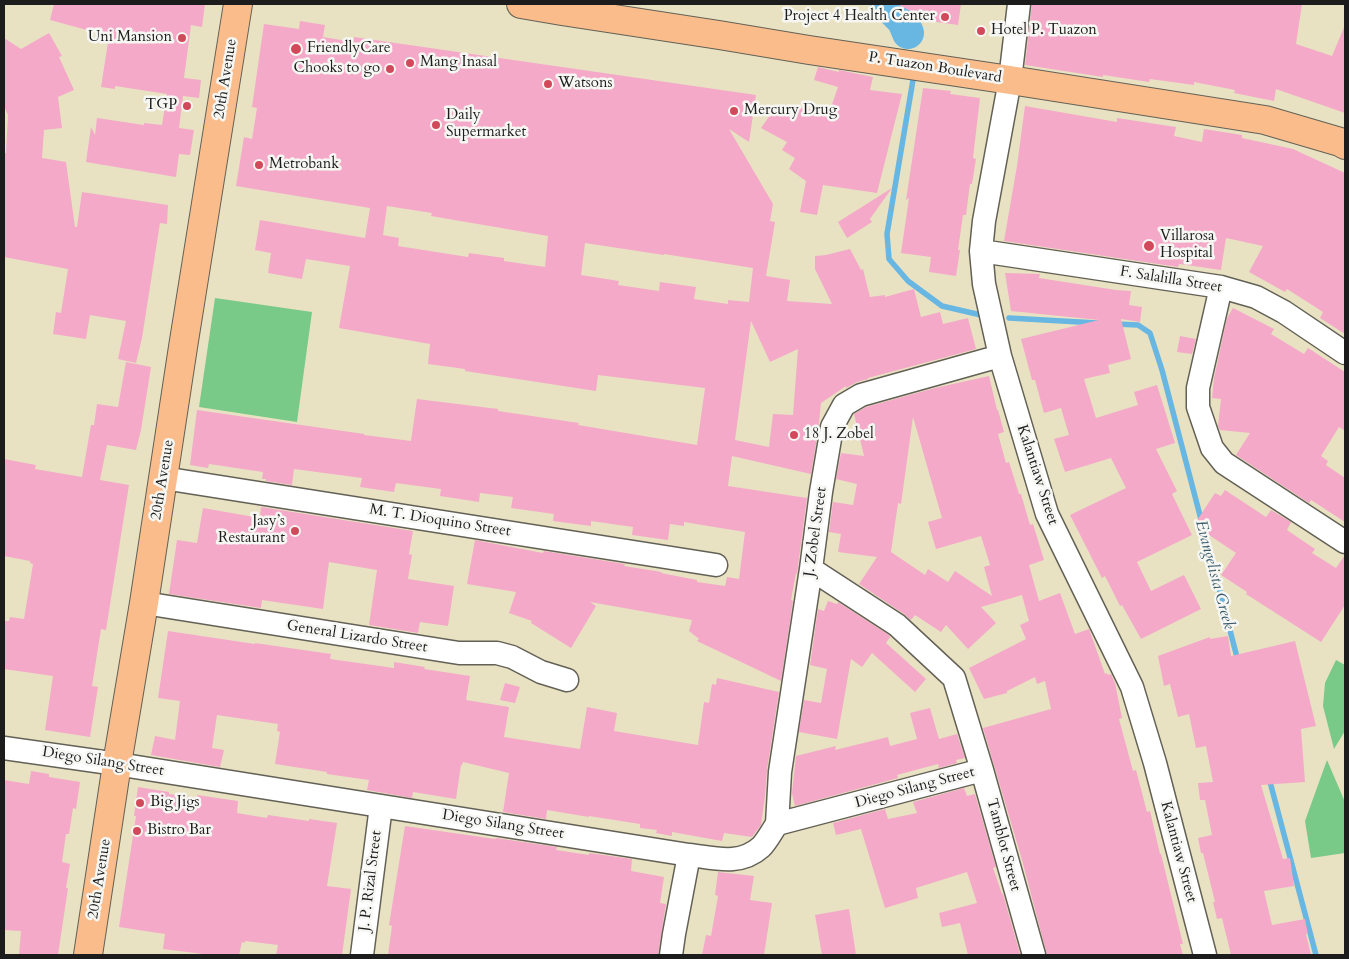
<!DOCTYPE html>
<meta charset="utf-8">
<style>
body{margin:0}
#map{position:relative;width:1349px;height:959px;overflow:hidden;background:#e8e2c2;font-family:Cardo,serif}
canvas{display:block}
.frame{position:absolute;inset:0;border:5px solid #1c1c1c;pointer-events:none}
</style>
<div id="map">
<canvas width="1349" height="959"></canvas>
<div class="frame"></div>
</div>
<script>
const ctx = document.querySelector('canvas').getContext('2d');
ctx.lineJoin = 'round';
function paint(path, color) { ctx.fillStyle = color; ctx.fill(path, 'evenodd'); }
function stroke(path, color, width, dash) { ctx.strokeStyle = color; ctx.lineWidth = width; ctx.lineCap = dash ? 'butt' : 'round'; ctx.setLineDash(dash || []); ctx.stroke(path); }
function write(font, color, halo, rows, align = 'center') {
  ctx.font = font + ' Cardo,serif'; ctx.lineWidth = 5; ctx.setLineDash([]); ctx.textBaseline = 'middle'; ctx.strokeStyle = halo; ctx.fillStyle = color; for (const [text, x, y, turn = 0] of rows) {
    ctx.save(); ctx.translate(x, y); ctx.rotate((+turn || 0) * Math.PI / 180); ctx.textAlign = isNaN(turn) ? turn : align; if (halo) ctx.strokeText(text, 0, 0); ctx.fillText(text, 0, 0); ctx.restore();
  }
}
paint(new Path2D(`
 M215 298 312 312 297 422 199 407Z
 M1336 660 1345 665V731L1334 749 1323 706 1325 683Z
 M1327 760 1345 802V853L1311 858 1305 821Z`), '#79c989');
stroke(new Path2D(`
 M913 80 887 234 889 259 908 281 942 306 981 315
 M1009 318 1097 323
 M1116 324 1138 325 1150 333 1162 370 1238 661
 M1269 778 1316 955`), '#68b6e2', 5.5);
stroke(new Path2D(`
 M886 4 903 21 908 33`), '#68b6e2', 32);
paint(new Path2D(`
 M54 4H205L202 27 191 25 184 78 201 80 199 98 183 96 179 128 194 130 190 155 179 154 176 177 86 162 91 127 95 135 97 118 144 125V123L162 125 167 94 115 86V89L101 87 109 36 50 20Z
 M897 4H961L958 25 929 21Z
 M1032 4H1302L1296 44 1332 56 1345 25V113L1276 89 1274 101 1234 93 1235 90 1194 82V85L1150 79 1149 82 1103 75V77L1025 65Z
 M300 21 325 25 323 37 353 42 354 37 756 95 749 142 729 129 773 204 770 221 775 222 766 276 790 280 787 301 832 304 815 269V256L826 255 850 249 861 270 863 269 870 297 885 295V297L914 289 921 317 940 312 943 324 968 318 976 349 868 378V379L857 382 846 388V386L821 403 818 432 811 474 732 456 728 486 807 498 797 574 796 573 791 600 793 601 781 681 697 641 699 639 689 631 692 620 590 602 596 606 571 648 531 623 532 621 509 613 516 592 467 584 475 540 543 553 544 551 625 564 624 566 662 572 661 573 697 580V582L725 586 727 577 739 579 745 532 684 522V526L670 524 668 540 632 535 633 527 591 521V526L553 521 554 514 511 508 513 497 480 493 479 502 440 496 441 489 396 483 394 492 360 487 362 478 294 469 292 485 266 481V479H262L263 472 209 464 208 468 190 465 197 410 364 434V435L411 441 417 399 498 409V411L579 423 578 425 697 445 705 388 598 375 596 391 465 371V369L428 364 430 344 339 328 350 266 306 259 302 279 268 273 271 253 255 250 260 220 365 238 370 208 236 186 244 137 252 139 257 108 252 107 264 24 299 29ZM387 206 432 213 431 216 548 236 545 267 504 261V258L469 253 468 257 398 246 399 238 383 235ZM585 243 664 255V254L753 268 749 302 728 300V304L694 299 696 287 660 282 659 291 618 285 619 281 581 275ZM751 321 770 362 798 349 793 415 773 414 769 447 735 440Z
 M49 33 62 56 59 57 74 90 58 97 62 128 44 130 42 158 66 162 75 227H77L82 192 168 205 167 224 160 223 142 338 136 363 118 359 126 321 90 315 86 339 53 334 56 312 61 313 68 269 4 257V153H6L8 115 4 106V38L21 49Z
 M818 67 839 72V70L873 77 870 90 902 94 877 193 823 185 817 215 800 212 806 181 789 169 795 158 782 150 787 142 761 128 777 105 795 117 797 107 829 113 838 87 814 80Z
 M923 88 951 91 950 94 980 98 973 158 976 159 972 184H970L966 215H963L958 250H960L956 276 929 272 931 257 901 253 909 198 906 200Z
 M1025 106 1117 122V118L1176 127 1174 136 1202 142 1204 129 1242 135V138L1293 149 1345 173V334L1320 318 1323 312 1287 289 1285 292 1249 272 1263 246 1226 238 1221 270 1179 264 1178 267 1004 241 1017 166Z
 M892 188 870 219 872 222 847 238 838 222Z
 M1005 273 1040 274 1039 278 1116 290 1131 291 1129 305 1142 307 1140 322 1121 319 1131 359 1108 365 1110 373 1084 379 1096 418 1138 405 1134 392 1157 385 1175 443 1156 449 1177 491 1172 494 1192 535 1137 562 1151 591 1184 575 1201 609 1141 639 1122 605 1120 606 1105 576 1102 578 1070 515 1126 488 1111 458 1065 472 1054 439 1069 435 1061 408 1044 413 1035 380H1032L1021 339 1099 320 1011 311Z
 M1233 308 1274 329 1271 334 1304 354 1308 348 1345 372V431L1339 427 1321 456 1328 461 1326 465 1345 478V522L1311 500 1309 503 1236 455 1250 433 1220 430 1218 426 1221 399 1212 398 1214 378 1227 318Z
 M1180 336 1196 339 1192 354 1177 352Z
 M126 362 151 367 141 430 136 450 107 445 100 480 129 485 106 630 101 629 92 686 98 687 90 737 45 730 53 676 4 669V621H9L10 617 24 619 33 564 30 563V561L4 556V459L36 465 35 469 82 477 91 425H94L97 404 118 407Z
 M989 376 997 410H998L1004 432 998 434 1006 463 1009 462 1019 494H1021L1030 525 1033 524 1044 560 1029 565 1039 601 1060 593 1075 634 1089 629 1105 674 1107 673 1108 675 1111 674 1115 683 1122 718 1119 719 1133 771 1136 770 1147 812 1150 811 1160 854H1161L1183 944H1180L1183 955H1047L1022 860 983 728 1051 709 1045 681 1037 684 1035 677 1007 691V693L984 699 969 668 1026 639 1020 625 1029 621 1022 595 981 607 996 623 968 649 946 625 941 632 915 615 911 620 904 614 859 584 877 557 838 552 841 534 829 532 833 502 853 505 857 484 836 479 841 453 864 456 854 414 866 407 935 388ZM913 417 942 518 928 522 936 549 981 536 990 565 984 567 992 596 955 571 948 582 928 569 925 575 891 552 898 503 901 504Z
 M1225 490 1266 517 1271 510 1291 522 1287 530 1315 549 1312 553 1336 568 1345 555V605L1321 642 1246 594 1247 592 1221 575 1236 553 1194 525 1215 493 1221 496Z
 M261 507 413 531 409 554 412 555 408 579 454 586 448 626 420 622 418 633 369 625 377 570 329 562 323 609 262 600 261 608 169 594 177 540 197 543 203 508 260 518Z
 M828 601 837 604 838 602 889 635 890 637 886 643 926 679 915 692 872 653 862 667 851 659 837 739 799 732 804 700 821 703 827 669 810 665 818 609 824 611Z
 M168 631 255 644V643L331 654 330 659 394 668V662L425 667 424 669 470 676 466 700 509 707 504 737 580 749 587 707 617 713 614 731 698 745 704 702 709 703 712 684 716 685 717 678 779 692 767 770 765 796 761 825 752 837 724 833 722 841 672 832V836L656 833 657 830 640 828V824L589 816V817L547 810 546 819 503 812 509 773 463 762 462 765H461L456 799 413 792 412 798 367 790 369 780 327 774V772L275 764 280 732 277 731 278 724 217 715 212 748 224 750 220 767 151 755 155 736 175 740 180 701 158 698Z
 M1228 636 1231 656 1295 641 1316 726 1301 729 1305 782 1261 785 1283 859 1290 858 1294 886 1264 891 1272 925 1305 919 1308 934H1306L1311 955H1231L1222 918 1217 919 1213 902H1215L1203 853H1201L1198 838 1212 835 1205 800H1200L1198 783 1213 782 1206 746 1196 748 1189 714 1178 717 1170 684 1164 686 1158 656 1210 637V639Z
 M505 683 520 687 515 703 500 700Z
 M930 708 939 739 957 734 965 758 956 760 957 763 939 768 938 764 897 775 898 778 795 806 792 793 796 756 836 746 835 750 888 737 890 746 917 739 910 713Z
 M31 771 49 774V777L80 782 76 809 73 808 69 834H66L62 862 70 864 66 888H68L58 955H19L21 931 4 930V780L29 784Z
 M138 787 169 792V794L197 798V795L238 801 237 813 267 818 268 815 309 821V819L337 823 327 886 351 889 342 955H276L278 945 245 941V943L242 942 239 955H211L163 949 165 934 119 927 136 816H134Z
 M964 788 967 796 975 794 996 867 993 868 1002 894H1003L1020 954 968 955 960 923 942 927 939 913 977 903 967 872 916 888 918 898 885 908 861 829 836 835 833 823 885 809 888 819 917 813 913 802Z
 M405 826 495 839 496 838 557 847 556 850 589 855V853L632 859 631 871 664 877 660 903 666 904 658 955H388L392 926 389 925Z
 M718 872 754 876 750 900 772 903 764 955H702L706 935 711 936 718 896 715 895Z
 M849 909 856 955H822L815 915Z`), '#f4a9c9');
const minor = new Path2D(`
 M1019 4 1010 80 984 221 981 251 984 284 1000 356 1047 514 1132 687 1155 763 1205 955
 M981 251 1221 287 1256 297 1284 312 1345 353
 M1221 287 1198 388V407L1212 448 1224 463 1345 542
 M163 478 716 565
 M811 569 897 625 954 678 982 770 1034 955
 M144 603 459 653H497L512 657 541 672 567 680
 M4 748 117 764 689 855C715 858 740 866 761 847 767 841 772 831 777 824L982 770
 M777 824 780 772 811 569 821 492 832 427 844 405 861 395 1000 356
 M362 955 381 806
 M671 955 674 934 689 855`);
const major = new Path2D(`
 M521 4 562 11 719 35 809 50 1010 80 1265 120 1340 142 1345 145
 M88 955 117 764 144 603 183 347 238 4`);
stroke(minor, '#636156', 25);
stroke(major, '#636156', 30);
stroke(minor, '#fff', 22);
stroke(major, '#fabc8b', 28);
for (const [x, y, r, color] of [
 [945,17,5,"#d1495b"],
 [981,31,5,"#d1495b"],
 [182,38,5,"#d1495b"],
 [296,49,6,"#d1495b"],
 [410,63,5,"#d1495b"],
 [390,69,5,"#d1495b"],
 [548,84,5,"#d1495b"],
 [187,106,5,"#d1495b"],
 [734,111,5,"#d1495b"],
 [436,125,5,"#d1495b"],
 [259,165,5,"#d1495b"],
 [1149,246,6,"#d1495b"],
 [794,435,5,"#d1495b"],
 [295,531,5,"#d1495b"],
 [140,803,5,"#d1495b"],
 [137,831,5,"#d1495b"]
]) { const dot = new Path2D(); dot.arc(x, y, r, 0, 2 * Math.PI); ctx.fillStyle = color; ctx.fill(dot); stroke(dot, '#f6f6f2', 2); }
write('15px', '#1c1c1c', '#f6f6f2', [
 ["Project 4 Health Center",935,17,"right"],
 ["Hotel P. Tuazon",991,31],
 ["Uni Mansion",172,38,"right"],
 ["FriendlyCare",307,49],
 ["Mang Inasal",420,63],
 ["Chooks to go",380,69,"right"],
 ["Watsons",558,84],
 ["TGP",177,106,"right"],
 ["Mercury Drug",744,111],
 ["Daily",446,116],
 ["Supermarket",446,133],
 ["Metrobank",269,165],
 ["Villarosa",1160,237],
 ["Hospital",1160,254],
 ["18 J. Zobel",804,435],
 ["Jasy’s",285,522,"right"],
 ["Restaurant",285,539,"right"],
 ["Big Jigs",150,803],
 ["Bistro Bar",147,831]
], 'left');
write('15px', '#1c1c1c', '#f6f6f2', [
 ["P. Tuazon Boulevard",935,68,9],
 ["20th Avenue",226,79,-81],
 ["F. Salalilla Street",1171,280,9],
 ["Kalantiaw Street",1037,475,72],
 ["20th Avenue",163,480,-81],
 ["M. T. Dioquino Street",440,521,9],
 ["J. Zobel Street",816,532,-82],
 ["General Lizardo Street",357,637,9],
 ["Diego Silang Street",103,762,9],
 ["Diego Silang Street",915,788,-15],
 ["Diego Silang Street",503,825,9],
 ["Tamblot Street",1003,845,75],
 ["Kalantiaw Street",1178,852,75],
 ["20th Avenue",100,879,-81],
 ["J. P. Rizal Street",371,881,-83]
]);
write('italic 16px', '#3a5a6b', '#f6f6f2', [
 ["Evangelista Creek",1214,575,75]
]);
</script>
